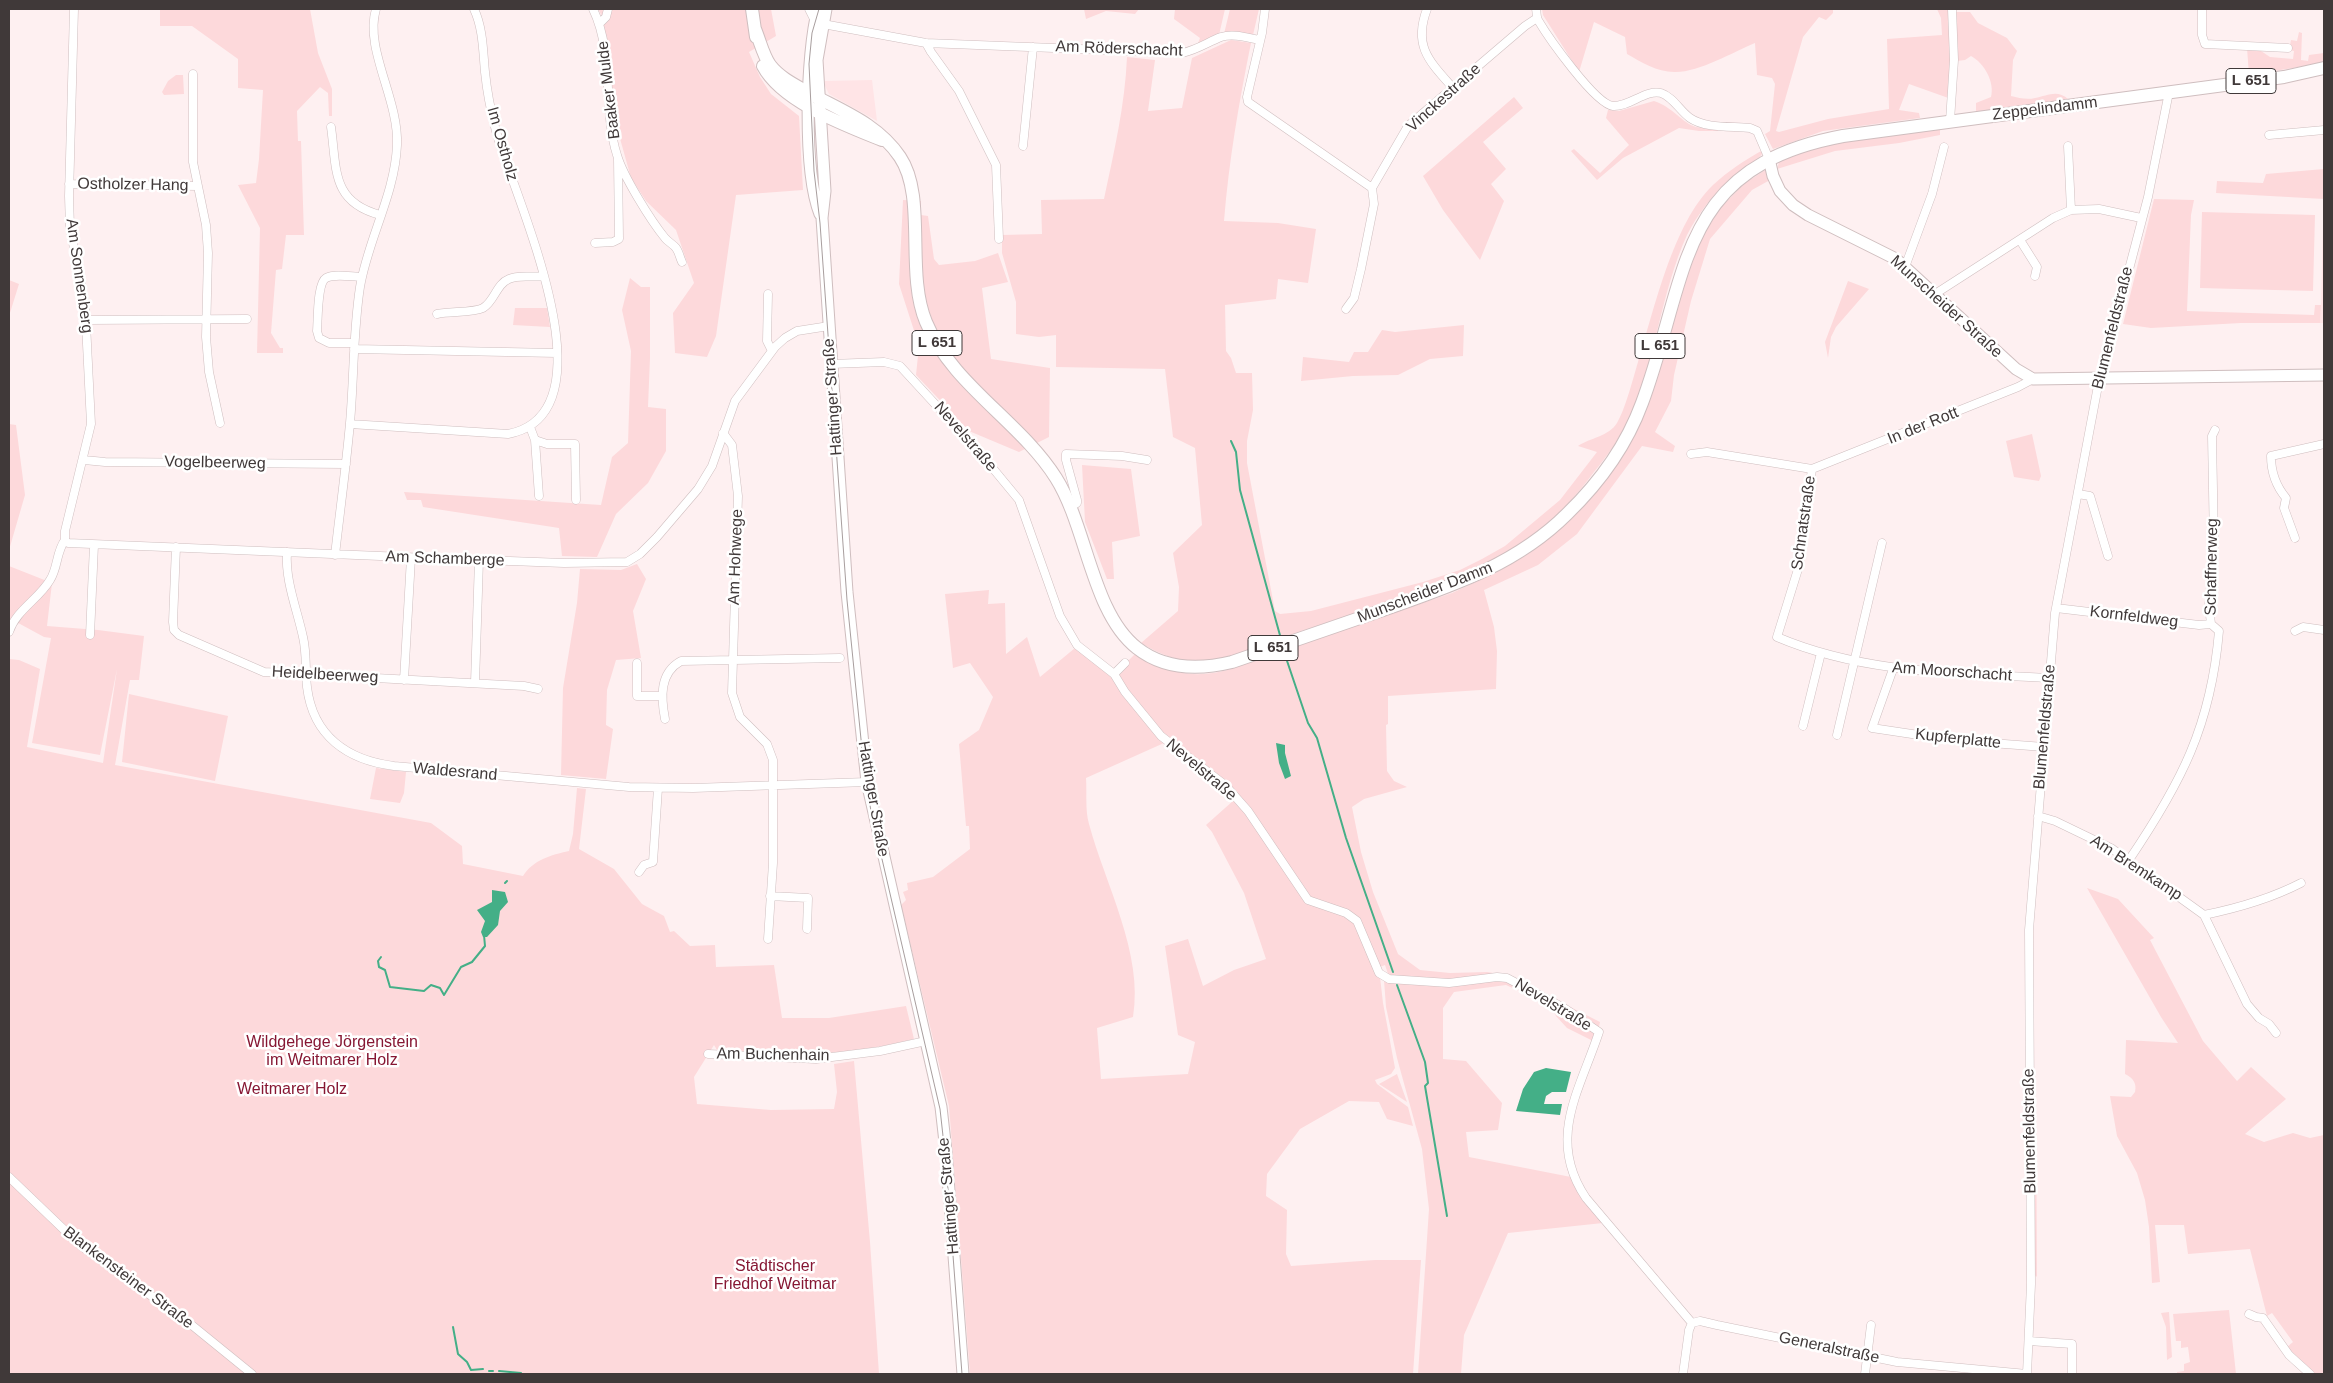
<!DOCTYPE html>
<meta charset="utf-8">
<style>
body{margin:0}
#map{position:relative;width:2333px;height:1383px;overflow:hidden;background:#fef0f1;font-family:Helvetica,sans-serif}
canvas{display:block}
.frame{position:absolute;inset:0;border:10px solid #403939;pointer-events:none}
</style>
<div id="map">
<canvas width="2333" height="1383"></canvas>
<div class="frame"></div>
</div>
<script>
const ctx = document.querySelector('canvas').getContext('2d');
ctx.lineJoin = 'round';
function paint(path, color) { ctx.fillStyle = color; ctx.fill(path, 'evenodd'); }
function stroke(path, color, width, dash) { ctx.strokeStyle = color; ctx.lineWidth = width; ctx.lineCap = dash ? 'butt' : 'round'; ctx.setLineDash(dash || []); ctx.stroke(path); }
function write(font, color, halo, rows, align = 'center') {
  ctx.font = font + ' Helvetica,sans-serif'; ctx.lineWidth = 5; ctx.setLineDash([]); ctx.textBaseline = 'middle'; ctx.strokeStyle = halo; ctx.fillStyle = color; for (const [text, x, y, turn = 0] of rows) {
    ctx.save(); ctx.translate(x, y); ctx.rotate((+turn || 0) * Math.PI / 180); ctx.textAlign = isNaN(turn) ? turn : align; if (halo) ctx.strokeText(text, 0, 0); ctx.fillText(text, 0, 0); ctx.restore();
  }
}
paint(new Path2D(`
 M872 80 877 121 829 94 825 86V81Z
 M2323 224 2324 323H2320L2321 305Z`), '#ffe4e6');
paint(new Path2D(`
 M160 9H310L318 53 332 89V116H329L328 93 320 87 297 111 298 141H301L304 235H286L282 269 276 270 271 333 280 348H283V353H257L260 228 238 185 256 183 259 159 263 90 238 88V59L192 26H160Z
 M598 9H771L776 36 749 52 760 77 771 94 799 116 803 190 736 195 716 336 707 357 675 353 673 313 694 283 676 230 646 201 631 178 614 117 612 85 603 18Z
 M1084 9H1139L1135 14 1106 11 1086 19Z
 M1175 9H1225L1219 35 1197 46 1200 38 1174 19Z
 M1230 9H1259L1253 35 1224 34Z
 M1542 9H1833V13L1826 20 1819 17 1803 37 1776 131 1779 132 1828 119 1889 109 1887 39 1942 35 1941 18 1937 9H1953L1956 12H1970L1978 23 2007 38 2017 51 2013 60 2011 96C2019 98 2027 100 2035 98 2047 96 2057 89 2068 99L1976 112V103L1991 97C1995 82 1984 63 1971 56L1965 60 1957 61 1954 100 1909 84 1899 110 1919 113 1920 118 1823 131 1773 149 1765 134 1770 131 1775 84 1772 78 1757 75 1755 43C1733 52 1698 73 1674 72 1657 72 1641 62 1627 54L1625 37 1594 22 1579 72 1543 15Z
 M2299 32 2302 33 2301 60 2308 61 2309 55 2324 53V63L2249 75 2247 48 2258 49 2270 57 2293 59 2294 51 2289 50 2291 40 2297 41Z
 M1231 40 1251 43C1239 102 1229 160 1224 221L1278 223 1316 229 1308 283 1278 279 1276 299 1225 305 1226 351 1231 358 1236 373H1252L1253 410 1247 441V463L1275 611 1280 614 1311 611 1423 582 1460 570 1482 559 1505 546 1560 500 1597 452 1578 446C1590 438 1609 436 1617 423 1625 410 1633 379 1638 362 1654 310 1673 223 1713 185 1728 171 1745 160 1763 150V153C1754 164 1742 170 1731 179 1714 193 1697 215 1687 235 1661 292 1656 358 1631 415 1622 435 1608 455 1594 472 1577 495 1555 520 1531 537 1463 585 1366 608 1287 636L1291 647 1452 593 1497 572 1525 556 1550 536 1590 499 1625 451 1697 244 1722 206 1745 183 1767 169 1770 180 1752 190 1710 239 1691 301 1674 375 1671 401 1655 432 1675 446 1673 452 1642 446 1577 534 1538 565 1484 590 1494 627 1497 651 1496 689 1388 696V724L1386 725 1387 771 1394 781 1407 787 1364 799 1352 807 1361 852 1373 892 1398 954 1420 970 1450 973 1487 972 1507 975 1600 1022 1598 1032 1593 1041 1567 1028 1556 1016 1550 1005 1506 985 1454 992 1443 1008V1059L1466 1061 1502 1103 1498 1130 1466 1132 1469 1157 1571 1177 1581 1195 1603 1223 1508 1233 1464 1335 1461 1374H1418L1429 1209 1422 1149 1397 1058 1386 1007 1384 980 1388 974 1385 965 1375 969 1380 977 1383 1003 1395 1068 1391 1074 1375 1080 1377 1084 1408 1107 1413 1126 1387 1119 1379 1102 1349 1101 1300 1129 1267 1174 1266 1196 1287 1210 1286 1254 1291 1266 1375 1260H1421L1413 1374H970L949 1106 901 905 906 900 903 892 908 890 907 883 933 877 970 849 969 826H966L959 744 979 730 993 697 970 663 953 668 945 594 989 590 988 604 1005 603 1006 654 1027 637 1040 677 1075 648 1113 676 1135 654C1170 674 1195 680 1234 668L1230 656C1196 667 1171 661 1141 643L1178 611 1179 587 1173 553 1202 525 1195 448 1173 437 1165 369 1056 367V335L1039 337 1016 334V302L1002 253V235L1042 234 1041 200 1104 199C1114 152 1125 105 1127 57L1155 60 1148 111 1182 108 1192 58ZM1164 743 1235 794 1308 898 1317 905 1307 902 1247 812 1234 800 1206 825 1212 832 1244 893 1266 959 1234 970 1203 986 1188 939 1165 946 1178 1035 1195 1042 1188 1074 1101 1079 1097 1028 1133 1017C1144 954 1105 884 1089 824 1085 810 1087 792 1086 778Z
 M176 75H183L184 94 164 95 162 92 168 81Z
 M1514 97 1523 108 1483 142 1506 169 1491 184 1504 201 1480 260 1443 210 1423 176Z
 M1654 101C1673 107 1682 123 1696 127 1703 129 1711 128 1717 129L1718 131H1699L1679 128 1623 158 1597 180 1571 151 1574 149 1600 173 1629 145 1606 118 1608 110 1619 111Z
 M1940 129V135L1899 143 1835 151 1777 169 1779 162C1820 139 1894 135 1940 129Z
 M2324 169V199L2216 193 2217 181 2263 183 2266 174Z
 M2154 199 2194 200 2191 215 2187 311 2314 315 2315 305H2321L2320 323H2241L2151 328 2123 324Z
 M903 200 921 201V215L928 216 934 259 939 265 975 261 998 253 1008 282 982 288 991 359 1050 368 1049 437 1019 452 969 431 916 375 919 346 899 284Z
 M2202 212 2315 215 2313 291 2200 288Z
 M630 278 641 287H650V358L648 407 666 409V451L648 483 616 514 597 557 562 556 559 528 423 507 421 500H407L404 492 601 505 612 457 628 443 631 351 622 310Z
 M9 280 19 284 9 316Z
 M1848 281 1869 289 1836 327 1831 337 1828 358 1825 342Z
 M515 308H547L550 327 513 325Z
 M1464 325 1463 356 1430 359 1398 375 1353 376 1301 381 1303 357 1349 362 1354 352H1368L1382 330 1395 332Z
 M9 424 16 425 25 495 9 550Z
 M2032 434 2041 476 2039 481 2014 477 2006 441Z
 M1082 465 1131 469 1140 536 1112 542 1114 579H1107L1085 522Z
 M637 564 646 579 633 611 641 658 616 660 607 690 606 725 613 729 606 779 561 775 563 688 577 603 580 569 621 570Z
 M9 566 52 583 47 626 98 630 144 636 139 680H130L115 765 431 823 462 846 463 864 523 876C533 860 551 855 569 851L573 834 577 788 586 789 579 849 614 869 642 904 664 916 670 932 674 931 690 946 715 945 716 967 774 965 782 1018H829L906 1006 914 1039C846 1056 787 1057 717 1050L714 1045 694 1077 697 1104 771 1110 834 1109 837 1092 834 1064 854 1061 870 1242 879 1374H9V659L19 660 40 669 27 747 103 763 117 669 100 755 32 743 51 638 44 637 9 618Z
 M129 694 228 716 215 781 122 762Z
 M376 768 406 772 404 793 400 803 370 799Z
 M2087 888 2118 899 2154 938 2150 940 2203 1041 2237 1081 2251 1067 2286 1099 2245 1134 2264 1142 2293 1133 2310 1138 2324 1135V1374H2315L2287 1347 2293 1342 2272 1313 2267 1316 2250 1249 2188 1254 2184 1225H2155L2160 1282 2152 1283 2149 1227 2145 1200 2137 1173 2117 1136 2110 1096 2131 1097 2135 1092C2137 1083 2133 1078 2125 1074L2126 1040 2178 1043 2161 1017Z
 M1397 1074 1407 1102 1379 1084Z
 M2036 1106 2037 1276 2036 1277 2035 1275 2034 1110Z
 M2229 1310 2236 1374H2177V1372L2184 1371V1364L2190 1362 2188 1347 2181 1348V1341H2176L2173 1314Z
 M2169 1312 2172 1357 2167 1360 2166 1327 2161 1313Z`), '#fdd9db');
paint(new Path2D(`
 M1276 743 1285 745V753L1291 776 1285 779 1279 763Z
 M492 890 505 892 508 902 500 911 498 925 487 937H483L481 932 485 921 477 910 492 902Z
 M1546 1068 1571 1072 1566 1092H1552L1546 1096 1544 1104H1562L1560 1115 1516 1111 1523 1089 1534 1072Z`), '#44af87');
stroke(new Path2D(`
 M1231 441 1236 452 1240 490 1281 639
 M1283 649 1308 723 1317 738 1346 838 1393 972
 M505 883 507 881
 M381 957 378 961 379 967 385 970 390 987 424 991 431 985 440 988 444 995 461 967 472 962 485 946 484 935
 M1397 985 1425 1062 1428 1083 1425 1086 1447 1216
 M453 1327 458 1354 467 1362 471 1370 483 1369
 M489 1371H493
 M499 1371 521 1373`), '#44af87', 2);
const street = new Path2D(`
 M74 9 69 196 70 228 85 304 91 424 65 531V540L68 543 428 558 564 563 627 562 640 554 657 537 698 489 712 466 735 401 775 347 785 338 797 331 829 326
 M593 9C615 55 602 108 617 155 623 176 651 221 665 238 668 242 673 244 676 248 679 252 680 258 682 262
 M809 9 815 21
 M1265 9 1262 33 1247 97 1248 102 1372 188
 M1427 9C1413 46 1429 61 1453 88
 M1536 9C1537 13 1536 16 1538 20 1548 37 1595 104 1613 106 1629 107 1646 89 1661 93 1673 97 1680 111 1690 118 1706 129 1732 126 1750 128L1757 131 1769 159
 M2202 9V35L2205 44 2288 48
 M600 23 606 17 608 9
 M823 24 926 43 1182 53C1197 50 1208 42 1221 37 1234 33 1248 38 1260 40
 M926 43 931 52 959 91 996 165 999 239
 M193 74V162L206 225 208 253 206 337 209 372 220 423
 M1950 121 1954 60 1952 9
 M331 127C337 169 331 202 380 215
 M2269 135 2324 130
 M1023 146 1033 47
 M2068 146 2071 210
 M69 184 197 186
 M2020 240 2037 267 2035 276
 M595 243 613 242 619 239 618 159
 M1905 267 1932 194 1944 147
 M768 294 767 341 772 351
 M1935 294 2053 218 2071 210 2099 209 2141 218
 M1346 309 1354 298 1361 269 1374 204 1372 188 1408 126 1525 26 1537 18
 M437 314C450 311 473 313 483 308 495 301 496 284 509 279 519 274 533 278 544 276
 M87 320 247 319
 M354 343H329L319 338 317 331C318 321 317 283 326 278 335 273 352 277 362 277
 M354 349 557 353
 M831 364 884 362 900 366 981 454 1019 500 1060 616 1077 645 1114 674 1125 692 1161 736 1225 785 1248 811 1308 900 1346 913 1357 921 1379 973 1389 979 1449 983 1497 977 1507 978 1564 1008 1599 1032C1580 1090 1546 1139 1586 1198L1692 1323
 M350 424 508 434C618 413 513 194 496 131 491 112 487 92 485 72 483 51 483 28 474 9
 M530 427 535 440 539 496
 M723 433 732 445 738 496 732 693 740 717 767 744 773 760V863L768 939
 M535 440 547 444H575L576 500
 M1691 454 1707 452 1812 469
 M84 460 105 462 346 464
 M1812 469 1799 566 1777 637C1864 674 1957 673 2050 678
 M1812 469 2018 387 2033 379
 M2078 494 2090 496 2108 556
 M1070 507 1077 503V500L1066 460V454L1122 456 1147 460
 M2295 538 2284 508 2286 498C2276 486 2271 471 2271 456L2324 444
 M176 547 173 622 174 630 179 635 264 672 524 686 538 689
 M287 552C285 581 297 609 303 637 307 654 305 670 307 687 313 736 347 760 394 766L629 787 693 788 867 782
 M335 555C340 511 346 467 350 423 354 378 353 332 360 287 368 239 395 194 397 145 399 99 364 49 376 9
 M2056 608 2199 625 2211 624
 M2295 631 2303 627 2324 630
 M9 632C16 610 39 599 50 580 58 568 56 552 65 540
 M90 635 94 545
 M637 663V696H662
 M1893 669 1872 728 1952 740 2044 747
 M1114 674 1125 663
 M404 680 411 558
 M475 683 479 560
 M665 719C661 698 659 673 681 661L840 658
 M1803 726 1821 653
 M1837 735 1882 543
 M2038 816 2055 821 2111 848 2204 915 2247 1004 2259 1018 2269 1024 2276 1033
 M2129 860C2181 783 2211 726 2219 631L2211 624 2209 606 2214 544 2212 436 2215 430
 M639 872 644 865 653 862 658 788
 M770 896 808 898 807 929
 M2204 915C2238 908 2270 899 2301 883
 M708 1054 816 1059 880 1051 926 1041
 M9 1177 80 1245 188 1322 252 1374
 M2249 1314 2256 1317 2263 1318 2289 1355 2310 1374
 M1692 1323 1700 1321 1717 1325 1897 1362 2027 1374
 M2029 1341 2072 1344V1374
 M1683 1374 1689 1330 1692 1323
 M1865 1374 1871 1325
 M2027 1374 2031 1284 2029 930 2055 613 2097 391 2148 197 2169 92`);
const secondary = new Path2D(`
 M818 9C806 54 803 171 820 214
 M826 9 817 60 825 191 822 218 847 592 867 782 941 1107 946 1151 963 1374
 M1769 159 1773 176 1780 191 1793 205 1808 215 1896 259 2016 369 2033 379 2324 375`);
const primary = new Path2D(`
 M752 9 756 37
 M755 29C760 41 763 55 770 65 780 78 795 85 809 93 842 111 878 124 900 157 927 197 905 272 926 322 952 385 1020 421 1056 478 1087 527 1092 613 1137 648 1165 670 1199 670 1232 662 1281 645 1331 628 1380 611 1448 587 1515 566 1567 514 1599 483 1627 444 1642 403 1690 274 1676 167 1843 136L2284 77 2324 68
 M763 66C782 102 845 125 882 140`);
stroke(street, '#cfbebf', 9);
stroke(secondary, '#cfbebf', 13);
stroke(primary, '#cfbebf', 14);
stroke(street, '#fff', 8);
stroke(secondary, '#fff', 11);
stroke(primary, '#fff', 12);
stroke(new Path2D(`
 M819 9 812 33 809 64 814 171 820 223 847 600 865 779 872 816 940 1109 946 1163 962 1374`), '#a89e9e', 1);
for (const [x, y, w] of [
 [2251,81,50],
 [937,343,50],
 [1660,346,50],
 [1273,648,50]
]) { const box = new Path2D(); box.roundRect(x - w / 2, y - 12.5, w, 25, 4); ctx.fillStyle = '#fff'; ctx.fill(box); stroke(box, '#403939', 1); }
write('bold 15px', '#403939', null, [
 ["L 651",2251,81],
 ["L 651",937,343],
 ["L 651",1660,346],
 ["L 651",1273,648]
]);
write('16px', '#403939', '#fff', [
 ["Am Röderschacht",1119,49,2],
 ["Baaker Mulde",609,90,-97],
 ["Vinckestraße",1444,98,-42],
 ["Zeppelindamm",2045,109,-7],
 ["Im Ostholz",502,144,74],
 ["Ostholzer Hang",133,185,1],
 ["Am Sonnenberg",79,276,82],
 ["Munscheider Straße",1946,307,42],
 ["Blumenfeldstraße",2113,328,-76],
 ["Hattinger Straße",833,397,-94],
 ["In der Rott",1923,426,-22],
 ["Nevelstraße",965,437,49],
 ["Vogelbeerweg",215,463,1],
 ["Schnatstraße",1804,523,-82],
 ["Am Hohwege",736,557,-88],
 ["Am Schamberge",445,559,2],
 ["Schaffnerweg",2212,567,-89],
 ["Munscheider Damm",1425,593,-21],
 ["Kornfeldweg",2134,617,7],
 ["Am Moorschacht",1952,672,4],
 ["Heidelbeerweg",325,675,3],
 ["Blumenfeldstraße",2045,727,-85],
 ["Kupferplatte",1958,739,6],
 ["Nevelstraße",1201,770,40],
 ["Waldesrand",455,772,5],
 ["Hattinger Straße",873,799,80],
 ["Am Bremkamp",2136,868,33],
 ["Nevelstraße",1553,1005,31],
 ["Am Buchenhain",773,1055,1],
 ["Blumenfeldstraße",2030,1131,-91],
 ["Hattinger Straße",949,1196,-95],
 ["Blankensteiner Straße",128,1278,37],
 ["Generalstraße",1829,1348,12]
]);
write('16px', '#861733', '#fff', [
 ["Wildgehege Jörgenstein",332,1043],
 ["im Weitmarer Holz",332,1061],
 ["Weitmarer Holz",292,1090],
 ["Städtischer",775,1267],
 ["Friedhof Weitmar",775,1285]
]);
</script>
